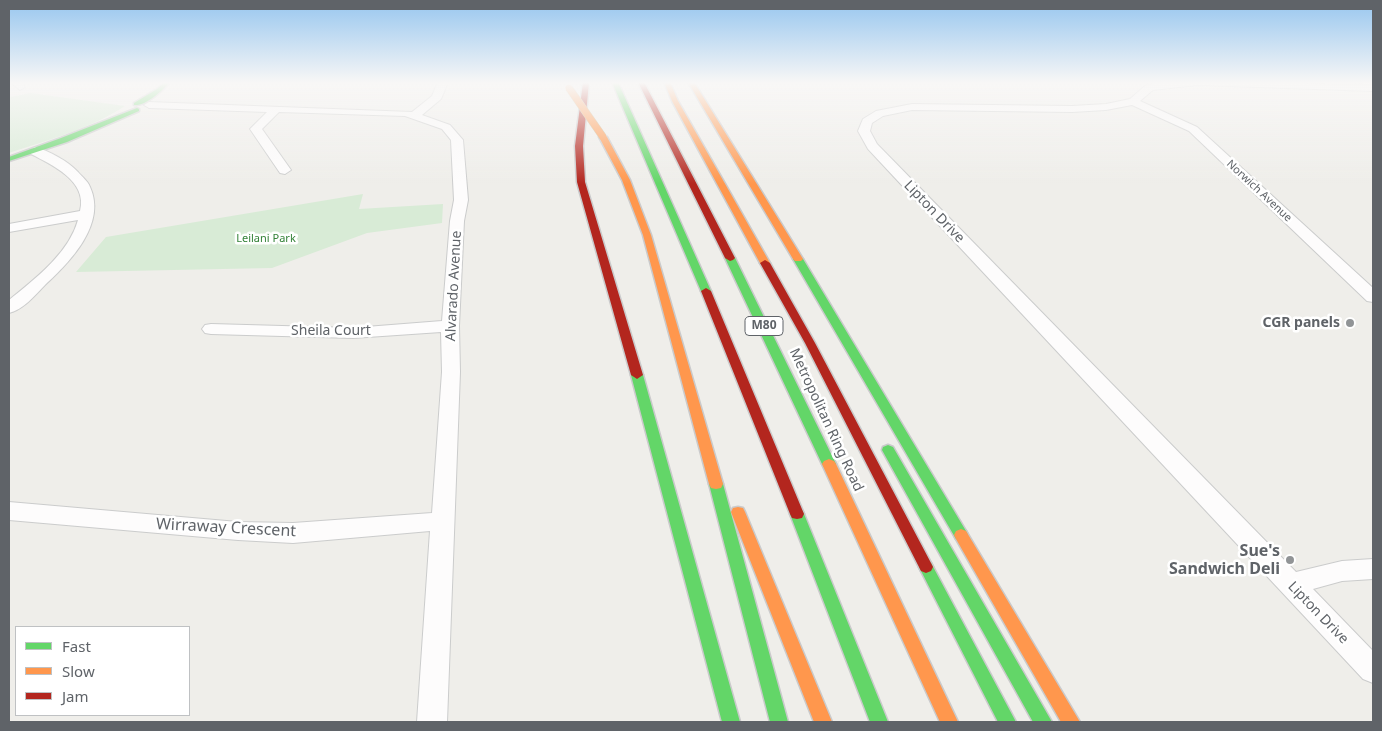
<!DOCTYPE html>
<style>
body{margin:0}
#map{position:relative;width:1382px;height:731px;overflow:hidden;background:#efeeea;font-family:"Noto Sans",sans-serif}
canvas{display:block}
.frame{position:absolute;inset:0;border:10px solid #5f6368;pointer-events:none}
.legend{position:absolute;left:15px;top:626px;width:175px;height:90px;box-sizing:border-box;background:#fff;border:1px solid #bfc1c3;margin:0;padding:6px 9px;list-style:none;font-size:15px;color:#5f6368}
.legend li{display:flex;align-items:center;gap:10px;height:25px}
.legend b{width:25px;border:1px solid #bfc1c3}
</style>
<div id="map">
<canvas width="1382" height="731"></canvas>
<div class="frame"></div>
<ul class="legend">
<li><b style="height:6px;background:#63d668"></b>Fast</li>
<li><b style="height:6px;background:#ff974d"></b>Slow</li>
<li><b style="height:6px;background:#b3261e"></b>Jam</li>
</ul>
</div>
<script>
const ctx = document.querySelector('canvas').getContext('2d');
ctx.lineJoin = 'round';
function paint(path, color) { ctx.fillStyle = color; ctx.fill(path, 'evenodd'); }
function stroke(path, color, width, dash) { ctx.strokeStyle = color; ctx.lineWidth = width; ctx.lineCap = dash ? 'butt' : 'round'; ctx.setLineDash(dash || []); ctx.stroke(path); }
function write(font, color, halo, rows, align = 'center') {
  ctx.font = font + ' "Noto Sans",sans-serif'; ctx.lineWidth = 5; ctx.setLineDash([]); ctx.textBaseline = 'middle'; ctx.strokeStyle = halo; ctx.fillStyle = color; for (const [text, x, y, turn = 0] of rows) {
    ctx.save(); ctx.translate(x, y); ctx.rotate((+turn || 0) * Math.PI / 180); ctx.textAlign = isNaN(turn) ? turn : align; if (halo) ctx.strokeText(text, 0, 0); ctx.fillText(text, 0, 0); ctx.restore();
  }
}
paint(new Path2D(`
 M31 93 125 106C90 129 48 140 9 153V97Z
 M363 194 359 209 443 204 442 223 367 233 272 268 76 272 106 237Z`), '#d8ebd6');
const street = new Path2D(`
 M10 82H21L25 87 20 90Z
 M438 82H448L441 99 422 115 450 125 463 140 468 200 464 221 459 326 460 372 447 722H417L430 531 293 543 238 540 9 520V502L238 522 293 523 432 513 442 372 441 332 353 338 211 334 205 333 202 329 205 325 211 324 353 328 442 321 450 221 454 200 451 140 442 129 405 116 279 112 262 129 291 170 285 174 280 173 250 129 267 112 149 108 144 105 149 102 412 112 432 96Z
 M1169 82 1373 85V91L1197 85 1153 90 1140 101 1197 127 1373 288V302L1367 301 1189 131 1132 105 1106 110 1072 112 912 110 883 116 872 123 870 131 877 144 1296 572 1342 561 1373 559V579L1342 581 1313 589 1373 651V683L1363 679 868 149 858 131 863 119 876 111 912 104 1072 106 1106 104 1130 99 1146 85Z
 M35 147C49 151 68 161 78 172 82 177 88 181 90 187 107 224 70 262 45 285 35 295 23 310 9 313V300C35 279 69 253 78 220L9 232V224L80 211C88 181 52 165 31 154L29 151Z`);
const fast = new Path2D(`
 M164 82H170C162 91 146 106 134 105V103L157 89Z
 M612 82H618L711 291 709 293H703L701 291Z
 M137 108 139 109V111L67 142 9 161V157L61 138Z
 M730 255 735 258 836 464 834 467H824L822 464 725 258Z
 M798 256 803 259 966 531 968 535 966 539 961 541 956 539 793 259Z
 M637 371 643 375 740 722H722L631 375Z
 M888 445 893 447 1052 722H1033L882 450 883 447Z
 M716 479 721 480 723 484 788 722H770L709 484 711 480Z
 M797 509 802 510 804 514 888 722H870L790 514 792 510Z
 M926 561 931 563 1016 722H998L919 567 921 563Z`);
const slow = new Path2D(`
 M664 82H670L678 101 770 263 768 265H762L760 263 672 101Z
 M688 82H694L803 259 801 261H795L793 259Z
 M600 135 607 137 630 180 651 235 723 484 721 488 716 489 711 488 709 484 643 235 622 180 599 137Z
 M829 459 834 461 836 464 958 722H940L822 464 824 461Z
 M738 507 743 508 745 512 832 722H814L731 512 733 508Z
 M961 529 966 531 1080 722H1061L956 539 954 535 956 531Z`);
const jam = new Path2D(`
 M583 82H589L583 146 585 182 643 375 637 379 631 375 577 182 575 146Z
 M638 82H644L735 258 733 260 730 261 725 258Z
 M765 260 770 263 815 343 931 563 933 567 931 571 926 573 921 571 805 343 760 263Z
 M706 288 711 291 804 514 802 518 797 519 792 518 790 514 701 291Z`);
stroke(street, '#cbcccc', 2);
stroke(fast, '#cacacb', 3);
stroke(slow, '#cacacb', 3);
stroke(jam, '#cacacb', 3);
paint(street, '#fdfcfc');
paint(fast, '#63d668');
paint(slow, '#ff974d');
paint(jam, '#b3261e');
const slowBridge = new Path2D(`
 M569 88 603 137`);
stroke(slowBridge, '#c8b996', 8, []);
stroke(slowBridge, '#ff974d', 7);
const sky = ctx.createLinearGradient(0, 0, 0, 184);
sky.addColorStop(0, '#97c6ef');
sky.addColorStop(0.45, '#f8f7f6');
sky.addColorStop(1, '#f8f7f600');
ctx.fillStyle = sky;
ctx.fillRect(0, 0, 1382, 184);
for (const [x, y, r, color] of [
 [1350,323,5,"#919496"],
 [1290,560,5,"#919496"]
]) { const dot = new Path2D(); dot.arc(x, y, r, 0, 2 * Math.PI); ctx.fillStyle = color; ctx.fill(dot); stroke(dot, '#fff', 2); }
write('11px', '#5f6368', '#fff', [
 ["Norwich Avenue",1259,191,43]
]);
write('11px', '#348238', '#fff', [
 ["Leilani Park",266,239]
]);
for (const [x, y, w] of [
 [764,326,38]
]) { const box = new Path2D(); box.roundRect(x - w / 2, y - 9.5, w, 19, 4); ctx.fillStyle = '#fff'; ctx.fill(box); stroke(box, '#5f6368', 1); }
write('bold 12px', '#5f6368', null, [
 ["M80",764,326]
]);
write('14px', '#5f6368', '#fff', [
 ["Lipton Drive",934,212,46],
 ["Alvarado Avenue",454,286,-87],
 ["Sheila Court",331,331],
 ["Metropolitan Ring Road",826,420,65],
 ["Lipton Drive",1318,613,46]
]);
write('bold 14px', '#5f6368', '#fff', [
 ["CGR panels",1340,323]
], 'right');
write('16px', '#5f6368', '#fff', [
 ["Wirraway Crescent",226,528,3]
]);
write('bold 16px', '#5f6368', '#fff', [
 ["Sue's",1280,551],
 ["Sandwich Deli",1280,569]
], 'right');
</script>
